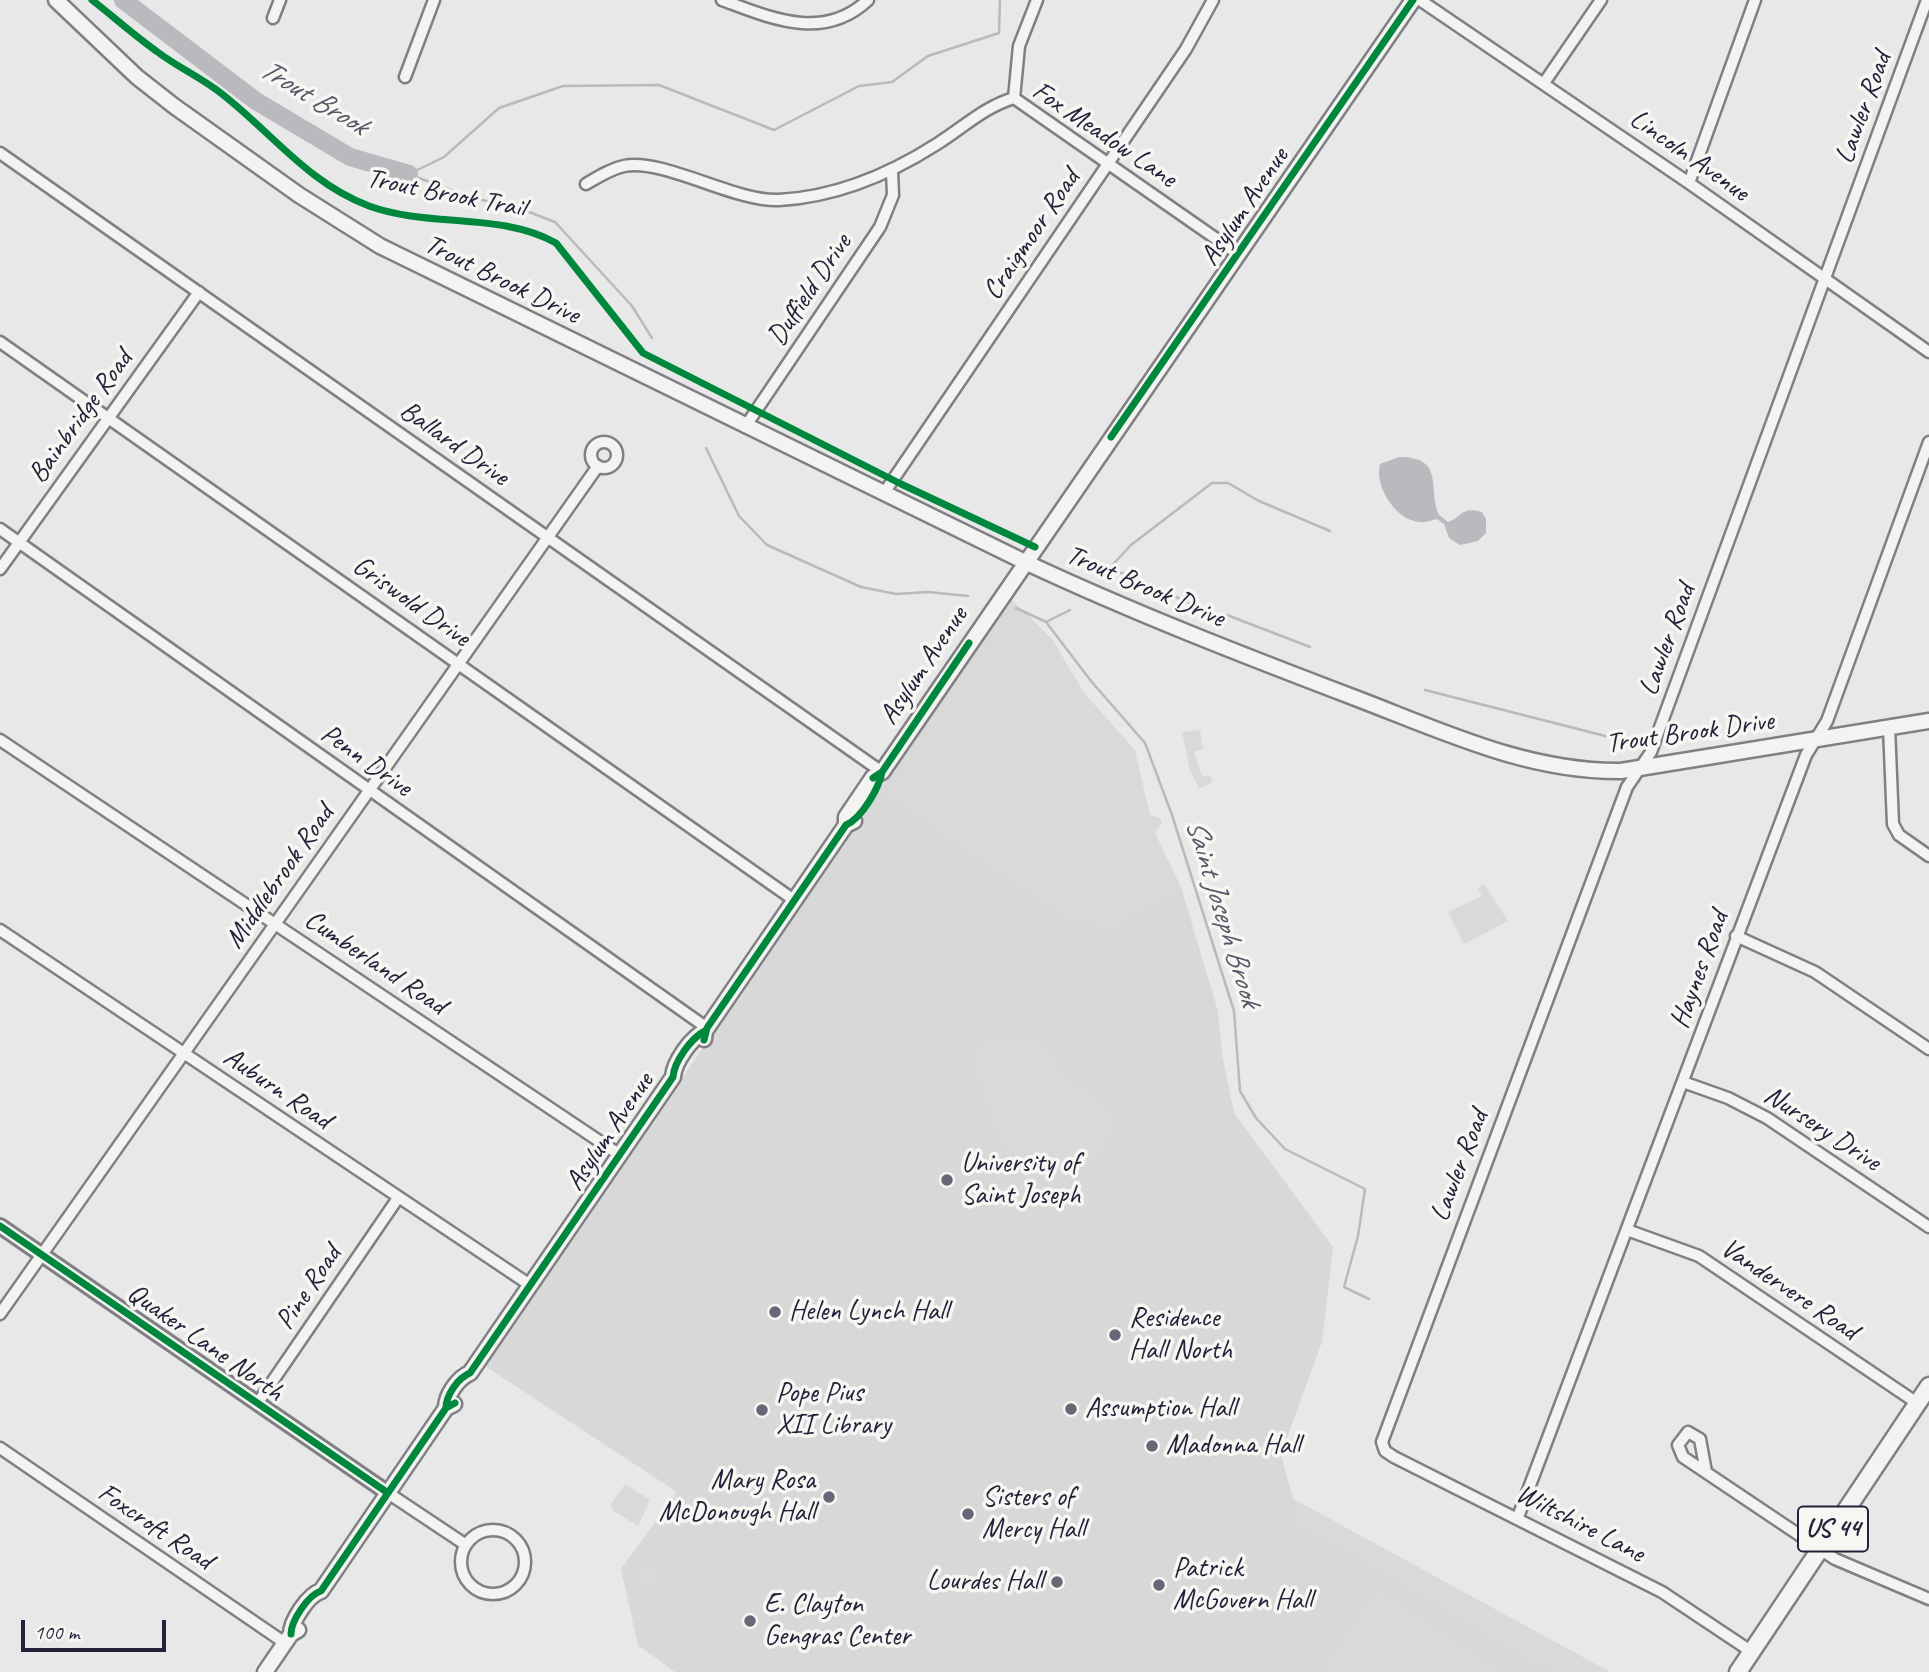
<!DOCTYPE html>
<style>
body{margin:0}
#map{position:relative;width:1929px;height:1672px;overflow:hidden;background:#e8e8e8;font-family:Caveat,sans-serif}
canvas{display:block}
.scale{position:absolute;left:21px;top:1620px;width:145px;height:32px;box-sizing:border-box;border:4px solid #22223b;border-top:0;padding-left:9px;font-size:21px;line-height:24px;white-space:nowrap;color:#22223b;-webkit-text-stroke:5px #f6f6f2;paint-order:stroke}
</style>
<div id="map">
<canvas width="1929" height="1672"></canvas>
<div class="scale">100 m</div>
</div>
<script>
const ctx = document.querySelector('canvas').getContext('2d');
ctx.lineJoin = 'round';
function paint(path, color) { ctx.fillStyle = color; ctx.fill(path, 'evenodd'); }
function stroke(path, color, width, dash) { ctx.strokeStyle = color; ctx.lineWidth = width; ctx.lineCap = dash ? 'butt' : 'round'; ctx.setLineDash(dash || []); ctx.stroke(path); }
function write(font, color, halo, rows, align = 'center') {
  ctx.font = font + ' Caveat,sans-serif'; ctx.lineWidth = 7; ctx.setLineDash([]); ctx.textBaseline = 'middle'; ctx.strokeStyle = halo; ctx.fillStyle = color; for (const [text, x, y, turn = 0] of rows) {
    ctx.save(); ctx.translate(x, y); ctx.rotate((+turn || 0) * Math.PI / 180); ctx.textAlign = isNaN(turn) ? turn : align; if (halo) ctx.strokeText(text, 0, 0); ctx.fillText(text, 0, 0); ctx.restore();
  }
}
paint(new Path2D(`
 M880 789 1068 919 1110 928 1181 887 1218 1011 1222 1054 1234 1113 1333 1247 1322 1342 1281 1454 1300 1526 1552 1672H675L638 1645 621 1569 677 1492 485 1366Z`), '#d8d8d9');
paint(new Path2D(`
 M1011 599 1052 639 1085 694 1135 750 1150 815 1160 818 1162 823 1155 833 1181 887 1110 928 1068 919 880 789Z
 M1200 730 1203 749 1194 752 1202 777 1209 775 1213 782 1199 789 1190 770 1182 732Z
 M1484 884 1508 921 1464 944 1448 912 1482 896 1478 888Z
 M994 1035 1006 1041 1041 1035 1067 1079 1089 1091 1112 1112 1113 1138C1101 1156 1078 1176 1055 1174 1046 1173 1043 1167 1036 1163 1028 1158 1014 1157 1004 1153L993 1133 968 1054Z
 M625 1484 650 1500 638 1526 612 1510 611 1504Z
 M1292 1498 1610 1672H1552L1536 1666 1300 1526Z
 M651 1560 665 1577 644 1594 631 1577Z
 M1377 1586 1504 1672H1319Z`), '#d9d9da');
paint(new Path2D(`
 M1399 457C1446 457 1427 489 1439 515L1448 522C1461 518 1462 506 1482 512L1486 519V533L1478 541 1460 545 1449 538 1444 524 1437 519C1432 520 1425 523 1420 522 1396 521 1374 486 1380 464Z`), '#b9b9be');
stroke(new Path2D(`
 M409 174 444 157 499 108 563 86 659 85 774 130 859 86 892 82 928 56 999 33 1000 0
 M411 175 472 198 516 207 555 222 632 306 652 338
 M706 448 739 516 767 545 861 587 896 594 928 592 968 596
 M1109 571 1127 574 1212 614 1227 615 1310 647
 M1106 572 1131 545 1212 483H1228L1259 501 1330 531
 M1016 608 1046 622 1091 681 1145 743 1172 815 1234 1011 1240 1091 1256 1118 1285 1149 1365 1189 1358 1236 1344 1287 1369 1299
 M1046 622 1070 610
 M1425 690 1629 742`), '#b9b9be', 2.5);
stroke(new Path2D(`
 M123 0 256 101 350 157 409 174`), '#b9b9be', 18);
const minor = new Path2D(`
 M722 0C771 18 823 42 868 0
 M1420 0 1689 183 1929 352
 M273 18 280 0
 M405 77 434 0
 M1544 83 1601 0
 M1014 98 1238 254
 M1014 98 1019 46 1037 0
 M0 153 882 772
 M1689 183 1755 0
 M586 184C598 177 610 169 624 166 664 158 734 202 779 200 836 197 890 174 937 144 964 127 984 107 1014 98
 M0 342 794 900
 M745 427 880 227 893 195 892 171
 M591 455a13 13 0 1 1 26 0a13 13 0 1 1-26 0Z
 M884 493 1186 49 1213 0
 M0 529 707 1028
 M0 569 199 292
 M1889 727 1893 824 1899 835 1929 856
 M0 740 620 1155
 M0 930 530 1285
 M1736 936 1815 972 1929 1049
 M1683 1082 1728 1098 1767 1118 1929 1227
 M1627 1230 1699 1256 1917 1403
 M0 1314 598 466
 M257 1404 398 1198
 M0 1448 285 1643
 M1706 1472 1700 1439 1688 1432 1678 1445 1683 1457 1835 1559 1929 1599
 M388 1493 466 1545
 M1518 1517 1806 755 1827 721 1929 442
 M461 1562a32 32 0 1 1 64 0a32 32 0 1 1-64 0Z
 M1752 1652 1662 1592 1394 1457 1385 1451 1382 1442 1627 787 1651 752 1927 0`);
const tertiary = new Path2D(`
 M0 1226 388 1493`);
const secondary = new Path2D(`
 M56 0 137 77 174 106 299 195 380 246 1025 562C1134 613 1245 656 1358 699 1444 732 1528 772 1621 771L1929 721
 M846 825V817L873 777 882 772 1413 0
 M704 1039 705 1031 846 825 854 821
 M446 1408C446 1395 458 1378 470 1373L673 1077C674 1062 691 1038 705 1031
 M291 1634C291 1621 308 1595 321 1591L446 1408 454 1404
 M265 1672 291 1634 298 1630`);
const trunk = new Path2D(`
 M1738 1672 1929 1386`);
stroke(minor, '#808084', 15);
stroke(tertiary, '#808084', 18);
stroke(secondary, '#808084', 19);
stroke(trunk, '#808084', 21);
stroke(minor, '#f3f3f1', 10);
stroke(tertiary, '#f3f3f1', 12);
stroke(secondary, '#f3f3f1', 14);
stroke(trunk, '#f3f3f1', 16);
stroke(new Path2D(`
 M92 0C114 17 136 37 159 53 179 68 202 78 222 94 272 133 308 183 369 206 429 228 501 212 556 243L643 353 901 484 1035 547
 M1111 437 1413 0
 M873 778 882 772 969 643
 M704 1040 707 1028 846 825C862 818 879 788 882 772
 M0 1226 388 1493
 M446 1408C446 1395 458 1378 470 1373L673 1077C674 1062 691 1038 705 1031
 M291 1634C291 1621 308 1595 321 1591L446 1408 455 1403`), '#00873e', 7);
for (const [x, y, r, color] of [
 [947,1180,7,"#676778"],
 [775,1312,7,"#676778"],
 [1115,1335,7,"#676778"],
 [1071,1409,7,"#676778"],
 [762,1410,7,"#676778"],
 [1152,1446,7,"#676778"],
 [829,1497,7,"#676778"],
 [968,1514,7,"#676778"],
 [1057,1582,7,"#676778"],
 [1159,1585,7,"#676778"],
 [750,1621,7,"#676778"]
]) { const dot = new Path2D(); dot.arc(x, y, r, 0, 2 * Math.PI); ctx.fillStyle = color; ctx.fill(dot); stroke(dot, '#f6f6f2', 2.5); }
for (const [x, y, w] of [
 [1833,1529,70]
]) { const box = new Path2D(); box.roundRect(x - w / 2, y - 22.5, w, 45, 5); ctx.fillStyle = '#f6f6f2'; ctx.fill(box); stroke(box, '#22223b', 2); }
write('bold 26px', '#22223b', null, [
 ["US 44",1833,1529]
]);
write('28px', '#22223b', '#f6f6f2', [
 ["Lawler Road",1864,108,-70],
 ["Fox Meadow Lane",1104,135,34],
 ["Lincoln Avenue",1689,156,35],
 ["Trout Brook Trail",446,194,11],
 ["Asylum Avenue",1245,207,-56],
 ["Craigmoor Road",1032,235,-56],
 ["Trout Brook Drive",502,280,26],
 ["Duffield Drive",810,290,-56],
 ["Bainbridge Road",81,417,-54],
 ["Ballard Drive",454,444,35],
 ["Trout Brook Drive",1145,587,23],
 ["Griswold Drive",411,602,35],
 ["Lawler Road",1668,640,-70],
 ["Asylum Avenue",924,666,-56],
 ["Trout Brook Drive",1690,733,-8],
 ["Penn Drive",366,761,35],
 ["Middlebrook Road",280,877,-55],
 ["Cumberland Road",375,963,34],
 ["Haynes Road",1700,970,-70],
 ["Auburn Road",277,1089,34],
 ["Nursery Drive",1822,1129,33],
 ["Asylum Avenue",610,1132,-56],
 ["Lawler Road",1460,1166,-69],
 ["Pine Road",309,1288,-56],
 ["Vandervere Road",1789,1290,34],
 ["Quaker Lane North",205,1343,35],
 ["Wiltshire Lane",1580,1524,27],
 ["Foxcroft Road",155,1527,34]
]);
write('28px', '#22223b', '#f6f6f2', [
 ["University of",961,1164],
 ["Saint Joseph",961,1196],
 ["Helen Lynch Hall",789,1312],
 ["Residence",1129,1319],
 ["Hall North",1129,1351],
 ["Pope Pius",776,1394],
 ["XII Library",776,1426],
 ["Assumption Hall",1085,1409],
 ["Madonna Hall",1166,1446],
 ["Mary Rosa",815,1481,"right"],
 ["McDonough Hall",815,1513,"right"],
 ["Sisters of",982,1498],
 ["Mercy Hall",982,1530],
 ["Patrick",1173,1569],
 ["McGovern Hall",1173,1601],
 ["Lourdes Hall",1043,1582,"right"],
 ["E. Clayton",764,1605],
 ["Gengras Center",764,1637]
], 'left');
write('italic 30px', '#565668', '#f6f6f2', [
 ["Trout Brook",313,98,31],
 ["Saint Joseph Brook",1222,913,73]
]);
</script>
